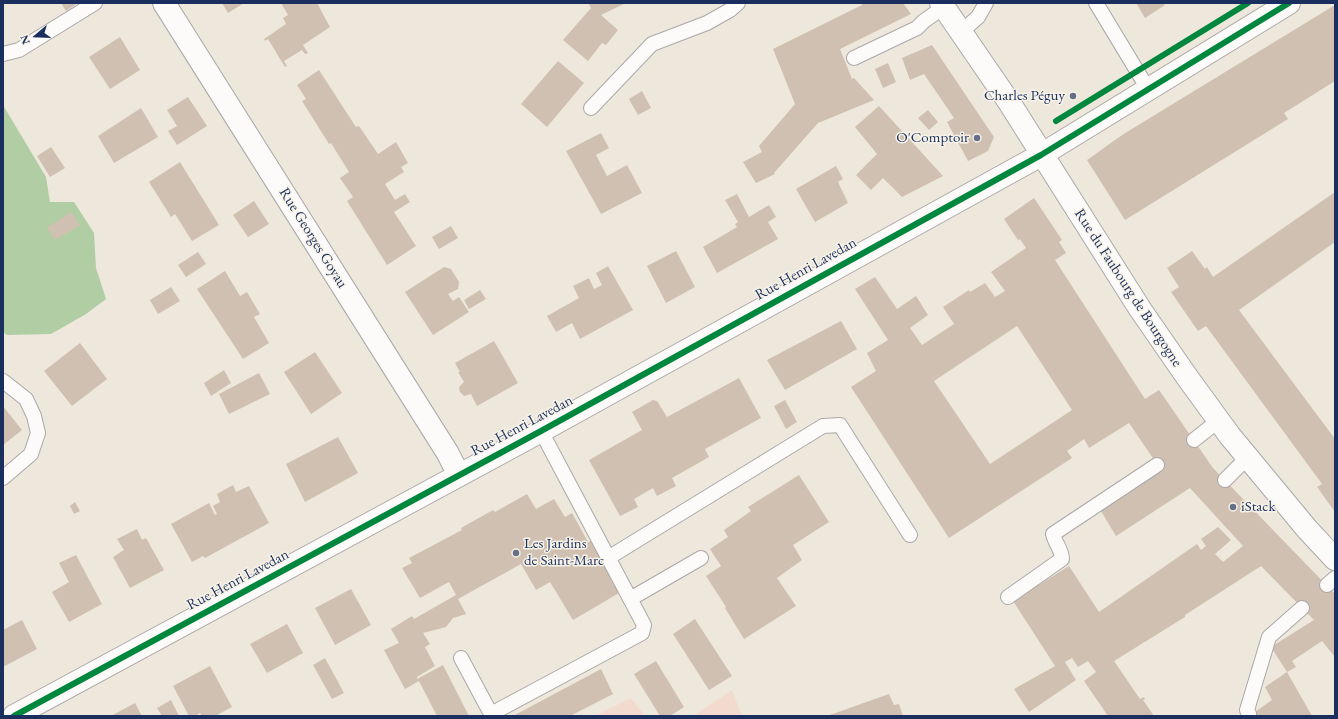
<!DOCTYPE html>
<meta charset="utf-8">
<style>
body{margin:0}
#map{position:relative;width:1338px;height:719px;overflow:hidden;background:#eee7dc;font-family:"EB Garamond",serif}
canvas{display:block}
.frame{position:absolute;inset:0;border:4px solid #1b2f5e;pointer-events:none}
.north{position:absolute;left:16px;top:16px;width:40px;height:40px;-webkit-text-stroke:3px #f7f3e8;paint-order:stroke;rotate:251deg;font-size:11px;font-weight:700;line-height:16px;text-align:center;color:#1b2f5e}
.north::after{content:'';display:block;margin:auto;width:14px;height:18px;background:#1b2f5e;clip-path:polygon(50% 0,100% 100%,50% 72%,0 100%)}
</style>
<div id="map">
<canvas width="1338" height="719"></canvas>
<div class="frame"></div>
<div class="north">N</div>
</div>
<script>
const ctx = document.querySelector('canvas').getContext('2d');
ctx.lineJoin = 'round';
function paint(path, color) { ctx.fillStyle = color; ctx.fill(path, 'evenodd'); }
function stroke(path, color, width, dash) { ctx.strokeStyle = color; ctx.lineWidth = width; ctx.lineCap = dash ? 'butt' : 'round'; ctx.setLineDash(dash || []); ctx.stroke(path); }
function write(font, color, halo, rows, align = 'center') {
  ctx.font = font + ' "EB Garamond",serif'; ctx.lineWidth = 3; ctx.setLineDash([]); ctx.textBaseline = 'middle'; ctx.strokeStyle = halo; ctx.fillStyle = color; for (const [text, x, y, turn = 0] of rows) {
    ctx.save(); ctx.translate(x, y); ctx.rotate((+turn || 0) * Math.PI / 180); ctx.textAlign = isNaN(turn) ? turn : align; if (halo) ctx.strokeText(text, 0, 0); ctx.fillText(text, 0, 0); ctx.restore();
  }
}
paint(new Path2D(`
 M732 690 742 716H693Z
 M631 698 645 716H595Z`), '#f2dbce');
paint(new Path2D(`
 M3 105 46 177 50 202H74L94 233 96 268 106 299 86 314 51 334 7 335 3 332Z`), '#b1cda4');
paint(new Path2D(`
 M61 3H78L66 11Z
 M222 3H244L228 13Z
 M281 3H317L330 27 303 45 308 53 305 54 302 50 284 61 287 66 285 67 268 39 265 41 264 39 286 24 283 18 288 15Z
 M588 3H626L601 15 618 30 606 45 602 43 588 61 563 40 591 8Z
 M861 3H903L911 14 840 49 852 79 854 78 874 100 818 123 774 173 775 174 756 183 743 162 762 152 759 146 795 104 773 49 862 5Z
 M1136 3H1164L1165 5 1145 18Z
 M1335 5V81L1284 113 1288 119 1125 220 1087 160 1122 135Z
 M120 37 140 70 110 89 89 57Z
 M932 45 994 137 988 151 968 161 947 122 954 118 924 74 910 80 902 58Z
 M558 61 584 83 547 127 521 104Z
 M888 63 896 82 883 88 875 69Z
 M319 70 356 127 359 126 378 154 396 142 408 163 401 167 404 172 385 184 395 200 405 194 410 202 394 212 416 246 387 265 347 201 353 197 340 178 349 172 331 143 329 144 302 101 306 99 297 85Z
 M642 91 651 108 638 115 629 99Z
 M188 97 207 126 177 145 168 131 177 126 167 110Z
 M879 106 943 176 902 197 883 178 871 190 856 175 877 154 855 127Z
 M141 108 158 137 114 163 98 136Z
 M928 110 938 122 929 130 918 118Z
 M601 133 609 148 596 155 607 176 627 165 642 193 601 214 566 151Z
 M51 147 65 168 50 177 37 156Z
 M180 162 219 225 192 241 175 214 171 217 149 182Z
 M836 166 843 179 838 182 848 203 815 222 796 189Z
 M1335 192V242L1239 310 1335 439V512L1317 487 1322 484 1206 326 1198 331 1171 292 1179 287 1167 268 1192 251 1205 269 1207 267 1213 277Z
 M737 194 749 217 769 205 776 217 768 222 778 239 717 273 703 247 737 227 735 224 738 222 725 200Z
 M1034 198 1062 240 1059 242 1066 253 1055 260 1145 399 1159 390 1213 468 1335 594V657L1322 641 1292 661 1296 667 1287 672 1271 647 1314 620 1261 566 1185 615V617L1114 661 1140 699 1144 697 1145 699 1143 700 1154 716H1108L1084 681 1096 672 1088 661 1078 667 1072 658 1065 662 1076 680 1029 712 1014 689 1055 666 1013 601 1069 566 1099 612 1197 544 1201 550 1206 546 1201 539 1218 527 1231 540 1215 554 1223 562 1243 546 1190 488 1116 536 1101 511 1161 470 1129 423 1089 448 1084 439 1067 451 1072 458 949 538 851 387 876 371 867 353 888 340 855 289 875 277 897 309 916 296 928 315 910 328 922 345 954 324 943 307 969 290 970 292 985 283 995 297 1005 291 991 272 1026 248 1020 239 1018 240 1004 219ZM1017 326 1072 410 990 464 934 381Z
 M254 201 269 224 248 237 233 215Z
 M71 212 80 225 55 240 47 228Z
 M451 226 458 238 439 249 432 237Z
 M676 251 695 287 666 303 647 266Z
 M198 252 206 264 186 277 178 265Z
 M608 266 633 310 580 339 572 323 556 332 547 316 579 298 573 286 589 278 594 289 602 285 596 273Z
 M444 267 451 269 459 282 458 289 448 294 453 301 459 297 469 312 433 335 405 292Z
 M225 271 240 296 247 292 260 314 254 317 269 343 243 359 197 289Z
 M171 287 180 301 158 314 150 300Z
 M480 290 486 299 469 309 464 300Z
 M841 321 857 349 785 390 767 360Z
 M494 341 518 383 477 406 471 394 464 396 460 392 459 387 464 382 458 372H460L455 363Z
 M80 343 107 379 72 406 44 371Z
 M315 352 342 393 311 414 284 372Z
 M224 370 231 383 211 396 204 383Z
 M259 373 270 394 229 414 219 394Z
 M739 378 761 418 705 449 709 457 672 478 676 486 657 496 653 488 634 499 638 507 620 516 589 460 642 430 632 412 653 400 657 401 667 417Z
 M785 400 797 422 786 429 774 406Z
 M3 406 22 430 3 445Z
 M338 437 358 473 305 502 286 464Z
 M799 475 829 522 793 545 802 560 777 578 796 606 744 639 725 608 726 607 706 576 721 566 710 549 728 537 724 530 751 511 748 507Z
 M233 485 236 492 249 486 269 523 205 558 203 556 192 562 171 524 209 503 215 515 217 514 213 506 220 502 217 494Z
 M527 494 536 509 554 499 565 517 572 513 588 542 591 541 619 593 573 620 550 582 536 590 521 564 458 599 466 614 453 618 446 627 423 633 430 644 425 647 435 666 417 677V679L443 665 469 716H437L419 681 405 689 384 650 399 643 391 629 412 616 414 619 456 595 449 582 420 598 402 568 412 563 409 558 462 530 461 528 493 510 495 512Z
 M75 502 80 511 74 514 70 506Z
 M137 529 142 540 146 538 164 570 130 588 113 557 124 550 117 539Z
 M76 555 102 604 69 622 52 592 69 582 59 563Z
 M351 589 371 625 335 645 315 608Z
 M695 619 732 676 709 690 673 634Z
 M22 620 37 649 3 667V630Z
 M287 624 303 653 267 673 250 644Z
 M325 658 344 693 332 699 313 665Z
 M656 661 684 707 670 716H660L634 674Z
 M210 666 232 707 215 716H202L200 713 195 716H189L173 686Z
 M601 669 613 694 570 716H513Z
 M1287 672 1312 716H1249L1272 700 1265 687Z
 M889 694 894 705 899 704 903 716H827Z
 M171 700 179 716H162L157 708Z
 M135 703 142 716H111Z`), '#d0c0b2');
const lane = new Path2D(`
 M1096 3 1148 89
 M961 32 978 17 986 3
 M3 54 19 50 95 3
 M854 58 917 28 924 21 944 7
 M591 108 652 44 707 23 730 10 738 3
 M3 381 26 399 34 416 38 433 31 454 3 478
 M1194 440 1218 421
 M1225 480 1247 458
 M608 558 823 426 840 425 910 535
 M1327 585 1335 578
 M1008 597 1062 559C1062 550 1055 543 1053 534L1157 465
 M630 599 701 558
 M461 658 491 714 642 633 644 625 541 431
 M1249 714 1247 710 1269 637 1302 608`);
const street = new Path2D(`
 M164 3 447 452 459 475`);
const secondary = new Path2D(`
 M941 3 1009 102 1140 309 1187 377 1230 436 1307 529 1335 559
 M14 716 541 431 1041 155 1289 3`);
stroke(lane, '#aaa8a8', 16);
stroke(street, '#aaa8a8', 24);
stroke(secondary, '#aaa8a8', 24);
stroke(lane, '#fcfbfa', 14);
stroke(street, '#fcfbfa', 22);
stroke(secondary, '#fcfbfa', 22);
stroke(new Path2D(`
 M1056 121 1248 3
 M14 716 541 431 1041 155 1289 3`), '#00873e', 6);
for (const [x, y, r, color] of [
 [1073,96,4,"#656f8a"],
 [977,138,4,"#656f8a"],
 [1233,507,4,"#656f8a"],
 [516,553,4,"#656f8a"]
]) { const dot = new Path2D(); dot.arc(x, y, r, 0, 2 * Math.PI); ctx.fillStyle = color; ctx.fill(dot); stroke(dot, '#f7f3e8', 1.5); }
write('15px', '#1b2f5e', '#f7f3e8', [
 ["Charles Péguy",1065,96],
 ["O'Comptoir",969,138],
 ["iStack",1241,507,"left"],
 ["Les Jardins",524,544,"left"],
 ["de Saint-Marc",524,561,"left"]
], 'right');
write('15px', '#1b2f5e', '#f7f3e8', [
 ["Rue Georges Goyau",313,238,58],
 ["Rue Henri Lavedan",806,269,-29],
 ["Rue du Faubourg de Bourgogne",1128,288,57],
 ["Rue Henri Lavedan",522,426,-28],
 ["Rue Henri Lavedan",238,580,-28]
]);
</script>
